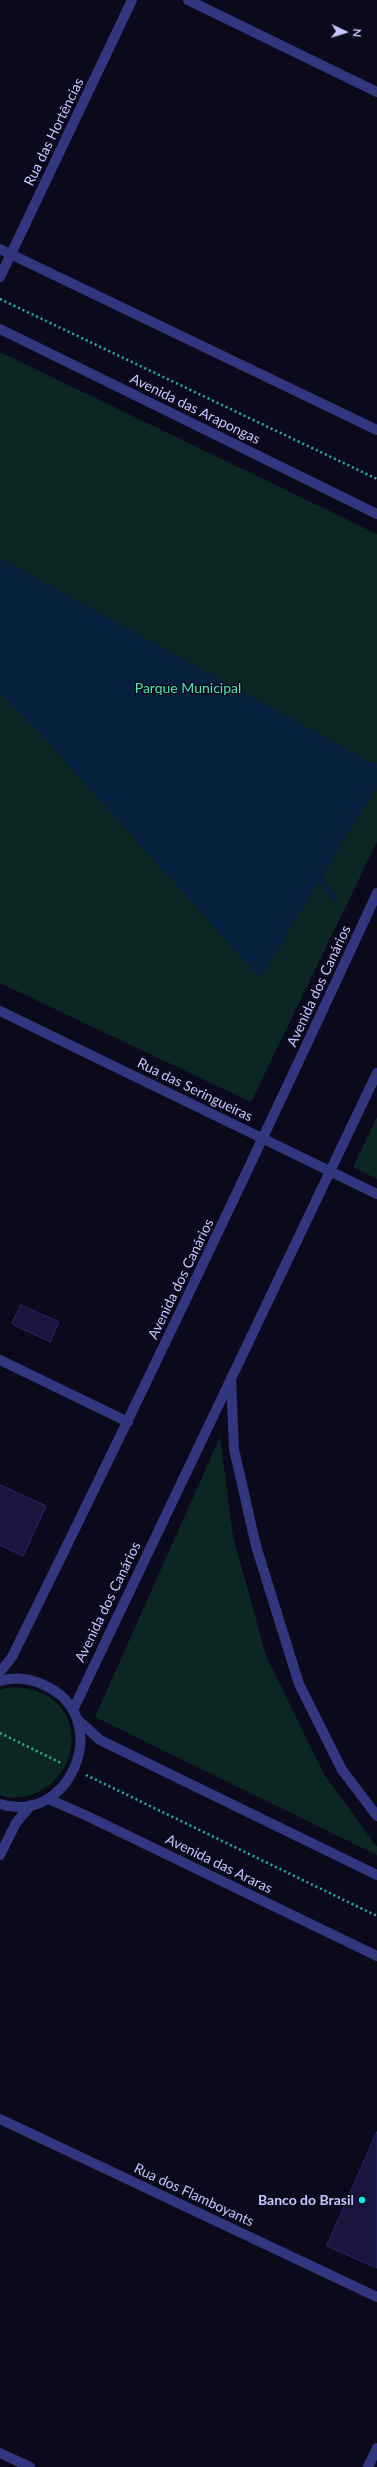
<!DOCTYPE html>
<meta charset="utf-8">
<style>
body{margin:0}
#map{position:relative;width:377px;height:2467px;overflow:hidden;background:#0b0a1c;font-family:Lato,sans-serif}
canvas{display:block}
.north{position:absolute;left:325px;top:12px;width:40px;height:40px;-webkit-text-stroke:3px #0b0a1c;paint-order:stroke;rotate:94deg;font-size:11px;font-weight:700;line-height:16px;text-align:center;color:#c6c5ff}
.north::after{content:'';display:block;margin:auto;width:14px;height:18px;background:#c6c5ff;clip-path:polygon(50% 0,100% 100%,50% 72%,0 100%)}
</style>
<div id="map">
<canvas width="377" height="2467"></canvas>
<div class="north">N</div>
</div>
<script>
const ctx = document.querySelector('canvas').getContext('2d');
ctx.lineJoin = 'round';
function paint(path, color) { ctx.fillStyle = color; ctx.fill(path, 'evenodd'); }
function stroke(path, color, width, dash) { ctx.strokeStyle = color; ctx.lineWidth = width; ctx.lineCap = dash ? 'butt' : 'round'; ctx.setLineDash(dash || []); ctx.stroke(path); }
function write(font, color, halo, rows, align = 'center') {
  ctx.font = font + ' Lato,sans-serif'; ctx.lineWidth = 3; ctx.setLineDash([]); ctx.textBaseline = 'middle'; ctx.strokeStyle = halo; ctx.fillStyle = color; for (const [text, x, y, turn = 0] of rows) {
    ctx.save(); ctx.translate(x, y); ctx.rotate((+turn || 0) * Math.PI / 180); ctx.textAlign = isNaN(turn) ? turn : align; if (halo) ctx.strokeText(text, 0, 0); ctx.fillText(text, 0, 0); ctx.restore();
  }
}
paint(new Path2D(`
 M0 352 377 534V842L251 1102 0 983Z
 M377 1117V1179L353 1167Z
 M220 1437 233 1536 266 1656 324 1774 377 1847V1855L95 1717Z
 M11 1687C24 1688 34 1689 46 1695 89 1719 74 1783 30 1795 21 1798 9 1799 0 1795V1690Z`), '#0c2723');
paint(new Path2D(`
 M0 558 377 766V786L260 978 44 738 0 694Z`), '#07203e');
stroke(new Path2D(`
 M317 874 336 901`), '#07203e', 5);
const building = new Path2D(`
 M21 1305 59 1322 50 1342 12 1324Z
 M0 1485 46 1506 23 1556 0 1545Z
 M377 2132V2268L327 2246Z`);
paint(building, '#19153e');
stroke(building, '#2c256c', 1);
stroke(new Path2D(`
 M0 299 377 479
 M0 1733 61 1763
 M86 1775 377 1916`), '#24b49e', 2.5, [2, 3]);
stroke(new Path2D(`
 M188 0 377 92
 M0 277 132 0
 M0 1011 377 1194
 M0 1360 128 1422
 M231 1379 234 1449 256 1546 299 1684 342 1770 377 1816
 M0 2119 377 2297
 M0 2453 30 2467`), '#31367f', 10);
stroke(new Path2D(`
 M0 249 377 430
 M0 329 377 514
 M0 1672 12 1657C137 1404 259 1149 377 893
 M0 1681C18 1676 33 1679 50 1688 113 1723 69 1826 0 1804
 M73 1710 377 1073
 M77 1719 100 1740 377 1875
 M48 1799 83 1814 377 1956
 M0 1855 16 1823 31 1805
 M368 2467 377 2448`), '#31367f', 10);
for (const [x, y, r, color] of [
 [362,2200,4,"#00eff0"]
]) { const dot = new Path2D(); dot.arc(x, y, r, 0, 2 * Math.PI); ctx.fillStyle = color; ctx.fill(dot); stroke(dot, '#0b0a1c', 1.5); }
write('14px', '#c6c5ff', '#0b0a1c', [
 ["Rua das Hortências",54,132,-64],
 ["Avenida das Arapongas",195,409,26],
 ["Avenida dos Canários",319,986,-65],
 ["Rua das Seringueiras",195,1090,26],
 ["Avenida dos Canários",181,1279,-64],
 ["Avenida dos Canários",108,1602,-64],
 ["Avenida das Araras",219,1864,26],
 ["Rua dos Flamboyants",194,2195,25]
]);
write('14px', '#4ae6b0', '#0b0a1c', [
 ["Parque Municipal",188,688]
]);
write('bold 14px', '#c6c5ff', '#0b0a1c', [
 ["Banco do Brasil",354,2200]
], 'right');
</script>
